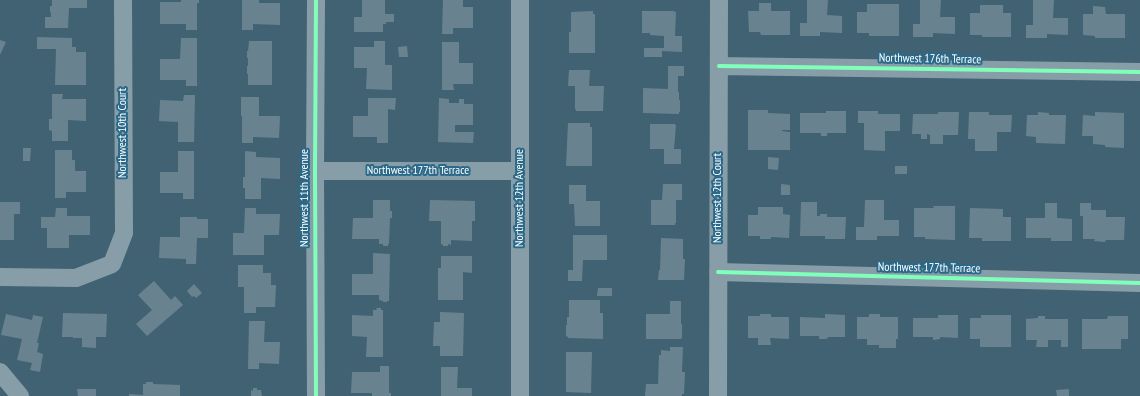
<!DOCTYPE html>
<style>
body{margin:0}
canvas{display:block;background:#406273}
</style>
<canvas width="1140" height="396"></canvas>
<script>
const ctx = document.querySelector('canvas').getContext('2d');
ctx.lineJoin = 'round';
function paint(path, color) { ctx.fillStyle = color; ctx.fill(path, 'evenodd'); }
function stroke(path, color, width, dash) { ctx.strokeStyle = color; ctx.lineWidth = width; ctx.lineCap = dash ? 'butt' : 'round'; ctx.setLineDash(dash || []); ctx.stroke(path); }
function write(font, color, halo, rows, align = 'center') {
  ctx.font = font + ' "PT Sans Narrow",sans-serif'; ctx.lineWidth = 4; ctx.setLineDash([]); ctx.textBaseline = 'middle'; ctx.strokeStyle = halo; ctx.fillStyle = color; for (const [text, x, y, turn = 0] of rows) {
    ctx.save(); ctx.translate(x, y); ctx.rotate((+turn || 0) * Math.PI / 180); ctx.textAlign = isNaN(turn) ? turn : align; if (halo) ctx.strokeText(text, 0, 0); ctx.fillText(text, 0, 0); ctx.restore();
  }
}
paint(new Path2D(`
 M52 0H87V8H69L68 28H45V17H51V13L50 12V6H52Z
 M181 0H199V3H197V30H186V24H160V2H181Z
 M242 0H259V3H280V25L253 24V30H242Z
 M362 0H385V14H394V22H386V24H383V32H354V17H362Z
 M443 0H463V7H473V28H453V34H442Z
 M807 0H828L827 15 842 16V33L820 32V36H800V23H807Z
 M920 0H941L940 17H955V34L933 33V37H913V24H920Z
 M1033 0H1054L1053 18H1068V35L1047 34V38H1026V25H1033Z
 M759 3H771V11H790V35H761L760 32H749L748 11H759Z
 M867 4H899V36H869V33H857V12H867Z
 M980 5H1003V13H1011V37H982V35H970V13H980Z
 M1093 6 1105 7 1106 14H1125V38H1095V36L1083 35V14H1093Z
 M593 11V14H595V53H569V32H571V12Z
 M642 11H674L675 12H676L675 36H682V52L662 51V57H644V48H664V36L650 35V33H642Z
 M37 37 72 38V47H76V52H86V85H55L56 49H37Z
 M181 38H197V86H186V80H160V59H180Z
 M0 40 6 42 0 55Z
 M249 41H272V85H248V74H247V66H248V58H247V51H248Z
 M374 41H385V65H392V90L366 89 367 68H354V47H374Z
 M442 42H459V63H473V84H453L454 90H442Z
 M407 46 408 57H399L398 47Z
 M668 66H684V76H678V92H679V100H680V112H679V114L643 113V88L668 89Z
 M569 70H590L589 86H604L603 111H576V109L575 110V86H568Z
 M52 94H63L62 99H86V121L68 120V141H52V131L49 130V119H52Z
 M184 95H195L194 142H178V122L159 121 160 100 183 101Z
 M241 97H259V116H280L279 138 253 137V143H242V116H241Z
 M368 98H396L395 110 388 109V143H377V137H353V116H368Z
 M439 98 449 99V103H459V99H464V104H473V125H455V132H474L473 143 438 142Z
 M748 110H768V113L790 114V130H782V131L790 132V150H748Z
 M826 111H846V133H827V136H821V133H800V113H826Z
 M858 111H878V114H900V131H885V151L864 150V123H858Z
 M938 112H959L958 135H943V144H930V135L927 134V139H921V134H912L913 114H938Z
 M969 112H989V115H1012L1011 132H997V151H975V139H968Z
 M1038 112 1049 113V115H1066L1065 144 1036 143V137L1026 136 1027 115H1038Z
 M1095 112 1124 113V148L1105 147V145L1093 144V136H1082L1083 115 1095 116Z
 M568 123H590V127H592V166H566Z
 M650 124H675V125H676L674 149H681V164H664V149H650Z
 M23 148H31L30 161H23Z
 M55 150H72V160H75V171H86V192H66V198H55Z
 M178 151H194V199H183V193H160V172H178Z
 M245 151 256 152V157L280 158V179L261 178V199H245V188H243V177H245Z
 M768 157 779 158 778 170 768 169Z
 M895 166H907V174H895Z
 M663 184H682V200H676V223H675V225H651V200H662Z
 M781 184 790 185V195H781Z
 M569 185H586V201H600V226H575L574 204H569Z
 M373 200H390V211H392V218H390L389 244H388V246H383V244H379V239H352L353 218H373Z
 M430 200 475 201V221H472V241L451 240V245L448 244V246H443V245L441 244V221H429Z
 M865 200H884V220H899V236H877V240H856V227H864Z
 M0 202H20V214H14V240H0Z
 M801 202H817V216H820V214H827V217H846L845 239H825V236H800Z
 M1045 203H1057V218L1072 219V241H1051V238H1026V218H1045Z
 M1080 203H1091V210H1106V217H1125L1124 240H1106L1105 242 1094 241 1095 239H1083V216H1080Z
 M933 206H955V240L925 239V237H914V208H934Z
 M758 207H783V214L790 215 789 238 771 237V239H760V236H748V215H758Z
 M56 208H67V216H90V235H69V248H47V228H41V217H55Z
 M245 208H256V214H280L279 235H264V255H233V233H244Z
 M970 208 1003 209V217H1011V241H982V238H969Z
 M180 217H197V219H208V238H197L196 264H186V259L159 258 160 237H180Z
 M573 235H607V260H583L582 281H568V270H573Z
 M661 238 683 239V259H685L684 280H658L659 270H660Z
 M373 253 390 254 389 301H387V302H383V301L379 300V295H352V274H373Z
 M441 256H472V273L463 272V300H438V268H441Z
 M238 265H263V273H271V285H276L275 307H256V313H244V287H238Z
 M154 281 171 300 175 296 183 305 147 336 136 324 152 310 138 295Z
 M194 284 202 293 196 298 194 296 192 297 187 291Z
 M598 288H612V296H597Z
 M569 300H600V313H603V339L568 338V337L566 336V325H567V317H569Z
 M670 301H681V324H682V338H681V339H646V314H670Z
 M376 308H381V310H383V357H366L367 337 352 336V315L373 316V310H377Z
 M440 312 464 313 463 356H440V346H433L434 322H440Z
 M63 313 107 314 106 337H96V348L82 347V338H73V337H62Z
 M6 314 32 320 33 315 43 317 37 343H39L37 352 43 354 40 372 30 370 32 363 17 360 22 339 1 335Z
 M760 314H771V317H789V339L770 338 771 345H758V338H748V316H760Z
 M825 314 845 315V337H828L827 339H819V336H800V317L825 318Z
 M869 314H880V317H898V339H896V348H879V345H867V339H857V317H869Z
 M938 315H958V338L940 337V339L933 340V337H913V318H938Z
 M981 315H1011V347H980V339H970V318H981Z
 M1038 316H1045V319H1068V347H1061V340H1048V347H1036L1037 340H1026V319L1038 318Z
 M1108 316H1128V339H1121V349H1082V319H1107Z
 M249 321H265L264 342H280L279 364 259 363V369H248Z
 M670 347H683L682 372H685L684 394H682V396H645L646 384H658L659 355H661V350L670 351Z
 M566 352H592L591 393 566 392Z
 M380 366H389V393H391V396H372V393H351L352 372H380Z
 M441 367H458L457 388H472V396H441Z
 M146 382H153V384L180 385V396H129V394L143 395V384H146Z
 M253 388H257V390H261L262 396H251V390L253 391Z
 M77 389H96V396H78Z
 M1069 389V396H1057L1056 390Z`), '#69828f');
stroke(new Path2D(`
 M719 66 1140 72
 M315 171H520
 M718 272 1140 283
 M0 277 76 278 112 264 124 233 123 0
 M0 372 20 396
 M316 396 315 171 316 0
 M520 396V0
 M718 396 719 0`), '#879ea9', 18);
stroke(new Path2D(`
 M719 66 1140 72
 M718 272 1140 283
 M316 396 315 171 316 0`), '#80ffba', 4);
write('12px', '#fff', '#2a6989', [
 ["Northwest 176th Terrace",930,59,1],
 ["Northwest 10th Court",123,133,-90],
 ["Northwest 177th Terrace",418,171],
 ["Northwest 11th Avenue",305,198,-90],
 ["Northwest 12th Avenue",520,198,-90],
 ["Northwest 12th Court",718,198,-90],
 ["Northwest 177th Terrace",929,268,1]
]);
</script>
